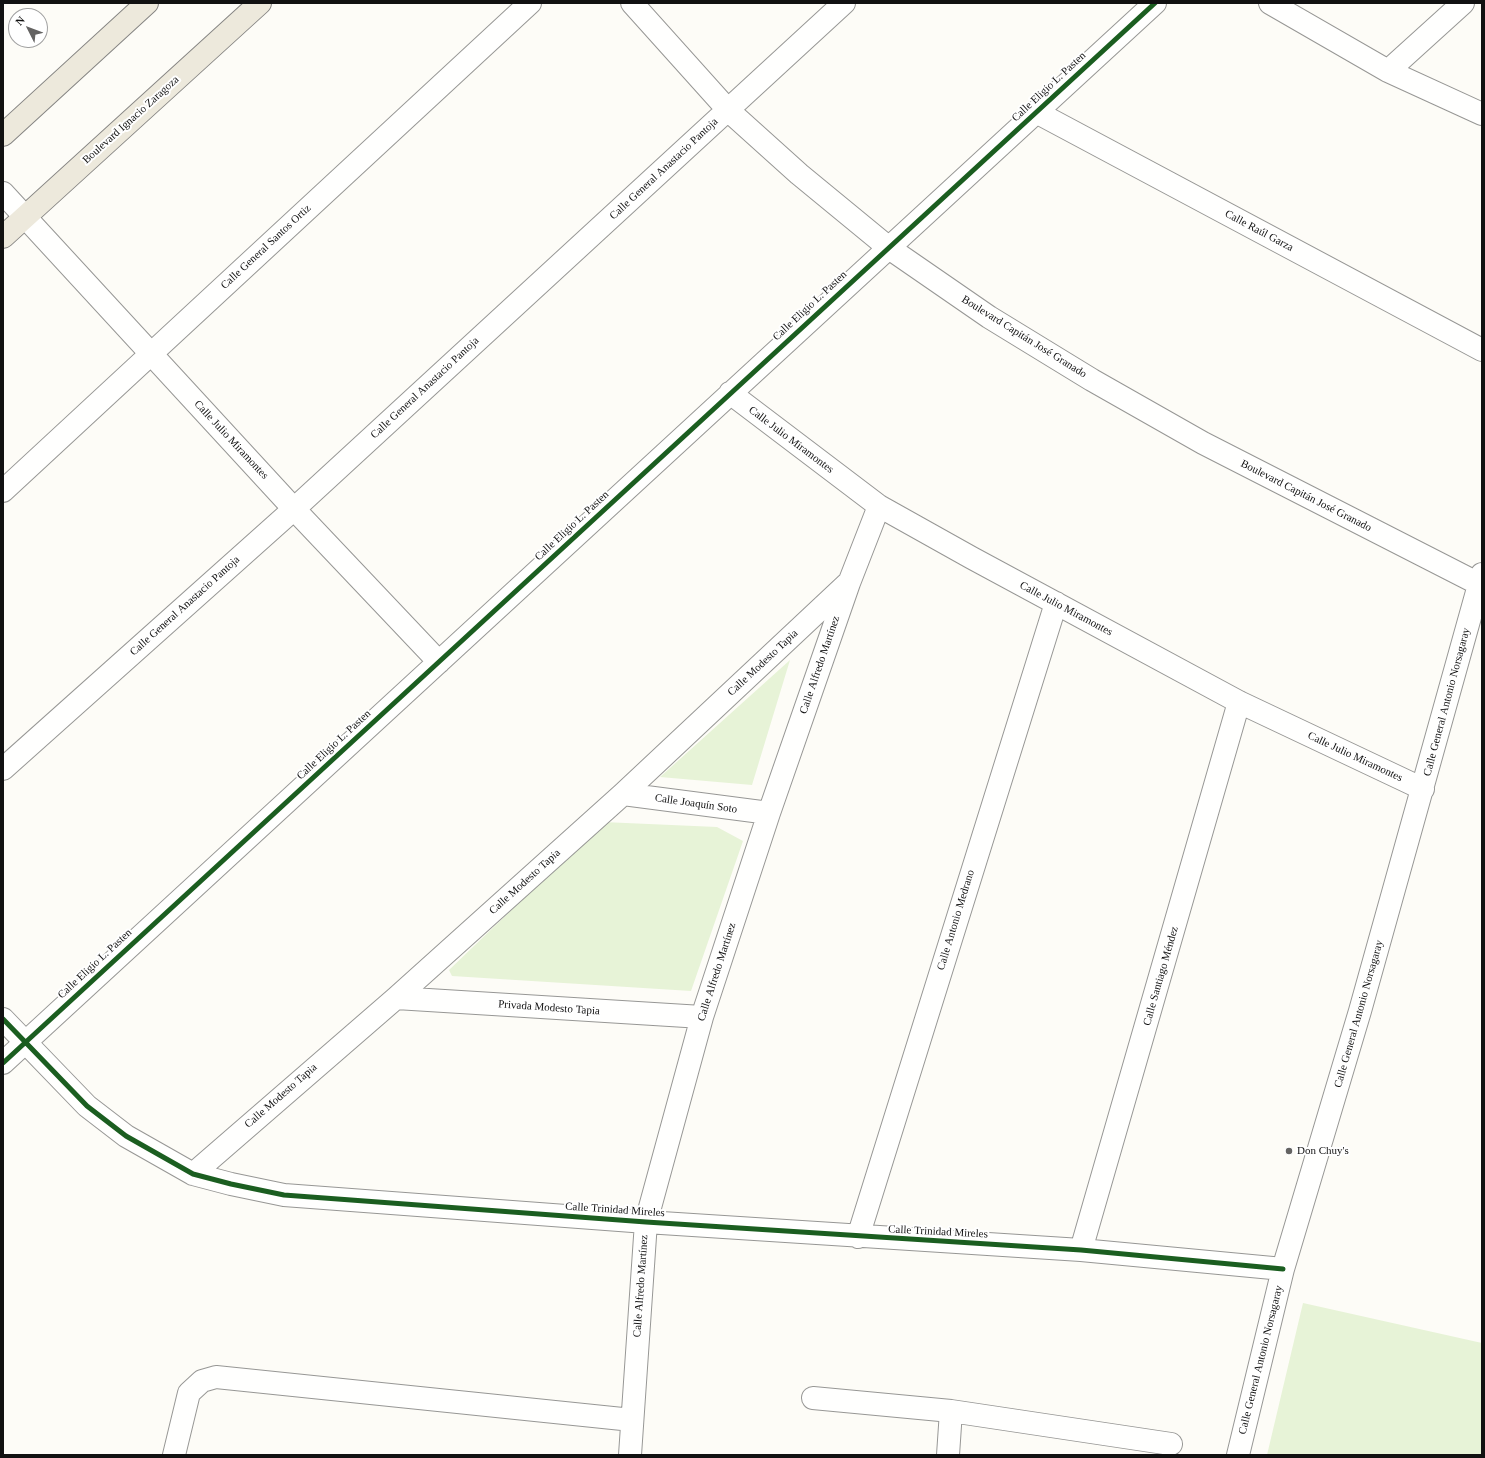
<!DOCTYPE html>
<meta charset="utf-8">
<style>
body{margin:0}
#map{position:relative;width:1485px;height:1458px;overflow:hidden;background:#fdfcf7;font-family:"Times New Roman",serif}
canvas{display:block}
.frame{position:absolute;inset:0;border:4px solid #111;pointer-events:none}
.north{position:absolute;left:8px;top:8px;width:40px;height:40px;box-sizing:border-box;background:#fff;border:1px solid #a0a0a0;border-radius:50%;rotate:312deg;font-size:11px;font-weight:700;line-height:16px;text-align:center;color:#111}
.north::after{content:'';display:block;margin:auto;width:14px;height:18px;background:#646362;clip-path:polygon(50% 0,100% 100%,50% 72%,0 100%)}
</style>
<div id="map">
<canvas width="1485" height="1458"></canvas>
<div class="frame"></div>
<div class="north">N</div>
</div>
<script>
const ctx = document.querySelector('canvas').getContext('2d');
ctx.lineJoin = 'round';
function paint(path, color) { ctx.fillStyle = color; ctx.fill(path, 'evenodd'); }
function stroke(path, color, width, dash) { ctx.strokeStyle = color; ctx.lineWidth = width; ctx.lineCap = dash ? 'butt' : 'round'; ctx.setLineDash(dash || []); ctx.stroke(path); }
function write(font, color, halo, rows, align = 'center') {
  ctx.font = font + ' "Times New Roman",serif'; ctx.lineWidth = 4; ctx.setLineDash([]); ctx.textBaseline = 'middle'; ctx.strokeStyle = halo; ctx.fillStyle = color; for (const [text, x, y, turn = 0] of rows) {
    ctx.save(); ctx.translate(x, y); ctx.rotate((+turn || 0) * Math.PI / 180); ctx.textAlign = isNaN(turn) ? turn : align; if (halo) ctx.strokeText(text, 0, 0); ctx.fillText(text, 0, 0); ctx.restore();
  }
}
paint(new Path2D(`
 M790 660 752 785 660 777Z
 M603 822 717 827 743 841 691 991 452 976 449 970Z
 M1303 1303 1482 1343V1455H1267Z`), '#e7f3d7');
const minor = new Path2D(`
 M632 3 729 111 799 174 889 248 989 317 1092 380 1203 443 1479 584
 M1270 3 1388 71 1482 114
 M1388 71 1463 3
 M1036 112 1482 350
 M3 193 294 509 439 662
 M730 393 879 506 972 558 1239 702 1423 789
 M3 491 530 3
 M3 769 294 509 844 3
 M623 794 769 813
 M396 998 702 1017
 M3 1019 87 1106 126 1136 193 1174 231 1184 284 1195 646 1222 1081 1250 1283 1269
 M3 1063 1155 3
 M193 1174 396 998 623 794 847 584
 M858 1237 1056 603
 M1081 1250 1239 702
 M813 1398 951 1411 1171 1444
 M174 1455 189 1393 202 1381 216 1377 632 1420
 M630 1455 646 1222 702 1017 769 813 849 583 879 506
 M948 1455 951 1411
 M1238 1455 1283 1269 1360 1011 1482 574`);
const major = new Path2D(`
 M3 135 147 3
 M3 237 260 3`);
stroke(minor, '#979795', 24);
stroke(major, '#858482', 24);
stroke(minor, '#fffffe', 22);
stroke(major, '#ede9dc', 22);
stroke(new Path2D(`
 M3 1019 87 1106 126 1136 193 1174 231 1184 284 1195 646 1222 1081 1250 1283 1269
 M3 1063 1155 3`), '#1b5e20', 5);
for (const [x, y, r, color] of [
 [1289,1151,4,"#646362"]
]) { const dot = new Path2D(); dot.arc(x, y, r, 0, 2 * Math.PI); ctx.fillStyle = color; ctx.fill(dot); stroke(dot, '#fff', 1.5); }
write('11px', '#111', '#fff', [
 ["Calle Eligio L. Pasten",1049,87,-43],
 ["Boulevard Ignacio Zaragoza",131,120,-42],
 ["Calle General Anastacio Pantoja",664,169,-43],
 ["Calle Raúl Garza",1259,231,28],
 ["Calle General Santos Ortiz",266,247,-43],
 ["Calle Eligio L. Pasten",810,306,-43],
 ["Boulevard Capitán José Granado",1024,337,32],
 ["Calle General Anastacio Pantoja",425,388,-43],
 ["Calle Julio Miramontes",231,440,47],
 ["Calle Julio Miramontes",791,440,37],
 ["Boulevard Capitán José Granado",1306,496,27],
 ["Calle Eligio L. Pasten",572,526,-43],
 ["Calle General Anastacio Pantoja",185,606,-42],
 ["Calle Julio Miramontes",1066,609,28],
 ["Calle Modesto Tapia",763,663,-43],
 ["Calle Alfredo Martínez",820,665,-71],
 ["Calle General Antonio Norsagaray",1447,702,-75],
 ["Calle Eligio L. Pasten",334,745,-43],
 ["Calle Julio Miramontes",1355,757,25],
 ["Calle Joaquín Soto",696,804,8],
 ["Calle Modesto Tapia",525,882,-42],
 ["Calle Antonio Medrano",956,920,-73],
 ["Calle Eligio L. Pasten",95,964,-43],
 ["Calle Alfredo Martínez",717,972,-72],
 ["Calle Santiago Méndez",1161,976,-74],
 ["Privada Modesto Tapia",549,1008,4],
 ["Calle General Antonio Norsagaray",1359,1014,-74],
 ["Calle Modesto Tapia",281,1096,-41],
 ["Calle Trinidad Mireles",615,1210,4],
 ["Calle Trinidad Mireles",938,1232,3],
 ["Calle Alfredo Martínez",641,1286,-86],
 ["Calle General Antonio Norsagaray",1261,1360,-76]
]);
write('11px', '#111', '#fff', [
 ["Don Chuy's",1297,1151]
], 'left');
</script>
